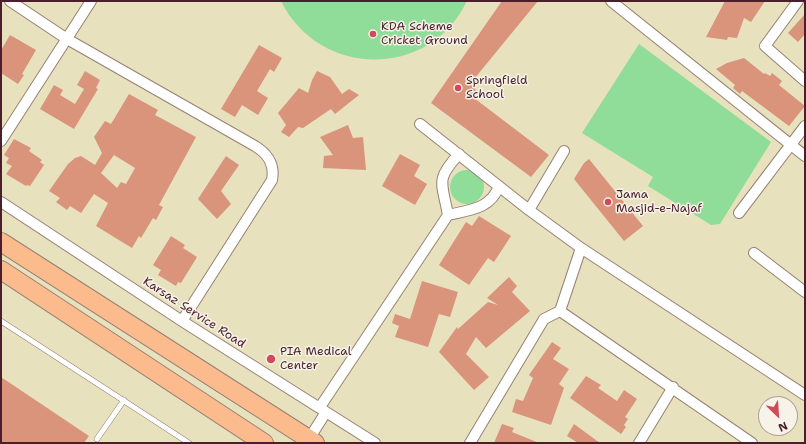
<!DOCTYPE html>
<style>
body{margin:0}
#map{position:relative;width:806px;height:444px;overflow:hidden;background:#e7e1be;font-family:"Shantell Sans",sans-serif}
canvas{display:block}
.frame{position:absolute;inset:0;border:2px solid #4a1f2b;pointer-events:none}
.north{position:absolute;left:758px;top:396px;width:40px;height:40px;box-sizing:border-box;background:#f7f3e8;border:1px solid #b29e9c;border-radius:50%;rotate:155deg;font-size:11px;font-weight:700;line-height:16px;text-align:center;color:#4a1f2b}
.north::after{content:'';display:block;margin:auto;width:14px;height:18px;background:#d1495b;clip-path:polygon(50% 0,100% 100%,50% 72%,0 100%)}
</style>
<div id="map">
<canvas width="806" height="444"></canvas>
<div class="frame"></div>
<div class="north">N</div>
</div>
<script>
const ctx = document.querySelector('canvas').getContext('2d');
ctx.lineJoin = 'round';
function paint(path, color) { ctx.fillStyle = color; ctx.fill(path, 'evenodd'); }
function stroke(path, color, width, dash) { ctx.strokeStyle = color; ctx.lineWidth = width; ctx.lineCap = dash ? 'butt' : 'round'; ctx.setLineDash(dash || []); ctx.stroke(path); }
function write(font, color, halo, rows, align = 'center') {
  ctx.font = font + ' "Shantell Sans",sans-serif'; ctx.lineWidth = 3; ctx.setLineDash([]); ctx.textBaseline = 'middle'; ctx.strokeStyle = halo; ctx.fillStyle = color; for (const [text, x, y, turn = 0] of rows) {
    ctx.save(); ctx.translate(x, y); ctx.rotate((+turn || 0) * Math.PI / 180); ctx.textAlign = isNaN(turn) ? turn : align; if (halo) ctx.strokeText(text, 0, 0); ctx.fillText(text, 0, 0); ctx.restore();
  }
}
paint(new Path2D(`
 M281 1H467C429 80 319 78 281 1Z
 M639 44 771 142 720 224 711 225 648 186 653 177 582 133Z
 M450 187a17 17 0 1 1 34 0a17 17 0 1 1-34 0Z`), '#90dc99');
paint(new Path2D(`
 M502 1H538L470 84 478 92 474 98 549 155 531 177 431 103Z
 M725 1H765L751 22 744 18 737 38 728 37 727 40 706 37Z
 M805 14V34L798 42 788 33Z
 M10 35 36 50 22 74 24 75 18 84 1 73V50Z
 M259 45 282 58 274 72 270 69 257 91 268 98 258 115 242 105 235 117 221 109Z
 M744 58 764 74 765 73 770 76 772 73 782 81 779 85 805 106 789 126 742 91 740 94 733 88 735 85 716 69 727 63Z
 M85 71 100 80 96 88 98 89 74 129 40 109 54 85 63 90 60 95 75 104 84 89 77 85Z
 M317 71 330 77 342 94 349 89 359 95 335 114 331 109 303 128 298 127 289 137 281 132 286 125 278 113 299 88 308 93 312 80Z
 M129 94 158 110 155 115 196 137 159 205 163 207 156 220 153 218 141 238 139 236 132 248 96 226 108 203 94 194 81 213 70 206 67 210 56 202 60 198 49 191 68 164 75 158 81 156 95 165 102 153 94 137 105 121 111 124ZM114 155 135 168 126 184 121 182 117 188 101 173Z
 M348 125 353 138 363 137 366 170 323 168 324 156 333 155 320 137Z
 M14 139 31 148 29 151 42 160 40 162 44 165 30 186 27 185 26 186 6 174 12 166 6 163 9 158 4 155Z
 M400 154 420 165 414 176 427 184 415 205 382 186Z
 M226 156 239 165 221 191 231 204 217 219 198 199Z
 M589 159 643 226 624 241 574 179 584 163Z
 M479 216 511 236 494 262 488 258 469 285 439 265 466 222 472 226Z
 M171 236 185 245 183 248 197 257 181 283 178 282 176 286 158 275 161 270 153 265Z
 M509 277 517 286 512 292 530 311 486 348 476 337 466 354 489 377 474 390 439 352 457 327 458 329 488 302 498 305 487 298Z
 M422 281 458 292 450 317 439 314 428 347 395 337 399 326 392 323 395 314 410 319Z
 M552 342 561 348 553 359 569 369 559 384 564 388 551 425 512 412 516 399 523 401 533 378 529 375Z
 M586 376 601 385 598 388 617 401 624 390 637 399 625 417 628 419 624 425 626 427 621 434 570 398Z
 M1 377 89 436 84 443H1Z
 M502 424 514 428 512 432 539 443H494Z
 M574 424 600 443H578L567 436Z`), '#d9947b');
const lane = new Path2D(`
 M1 321 189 443
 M97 439 124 400`);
const street = new Path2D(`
 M10 1 67 39 255 146C268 154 275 164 272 180L182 321
 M611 1 805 156
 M798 1 765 46 805 81
 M420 124 529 210 581 248 805 395
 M1 141 91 1
 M1 202 182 321 375 443
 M529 210 564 151
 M739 213 805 126
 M448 215C469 210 491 209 499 186
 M581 248 560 311 752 443
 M754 253 805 292
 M320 407 448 215C442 182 435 180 459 154
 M309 439 326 412
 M470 443 544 319 560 311
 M639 443 673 387`);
const highway = new Path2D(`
 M1 242 315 443
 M1 270 264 443`);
stroke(lane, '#988074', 6);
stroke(street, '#988074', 12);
stroke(highway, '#988074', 20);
stroke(lane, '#fff', 5);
stroke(street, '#fff', 10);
stroke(highway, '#fbbb8d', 18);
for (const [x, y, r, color] of [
 [373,34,4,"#d1495b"],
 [458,88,4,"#d1495b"],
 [608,202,4,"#d1495b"],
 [271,359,5,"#d1495b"]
]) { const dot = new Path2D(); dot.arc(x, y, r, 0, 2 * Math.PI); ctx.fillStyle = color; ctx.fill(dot); stroke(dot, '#f7f3e8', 1.5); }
write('12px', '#4a1f2b', '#f7f3e8', [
 ["KDA Scheme",381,27],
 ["Cricket Ground",381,41],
 ["Springfield",466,81],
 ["School",466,95],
 ["Jama",616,195],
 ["Masjid-e-Najaf",616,209],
 ["PIA Medical",280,352],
 ["Center",280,366]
], 'left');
write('12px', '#4a1f2b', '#f7f3e8', [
 ["Karsaz Service Road",194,313,33]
]);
</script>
